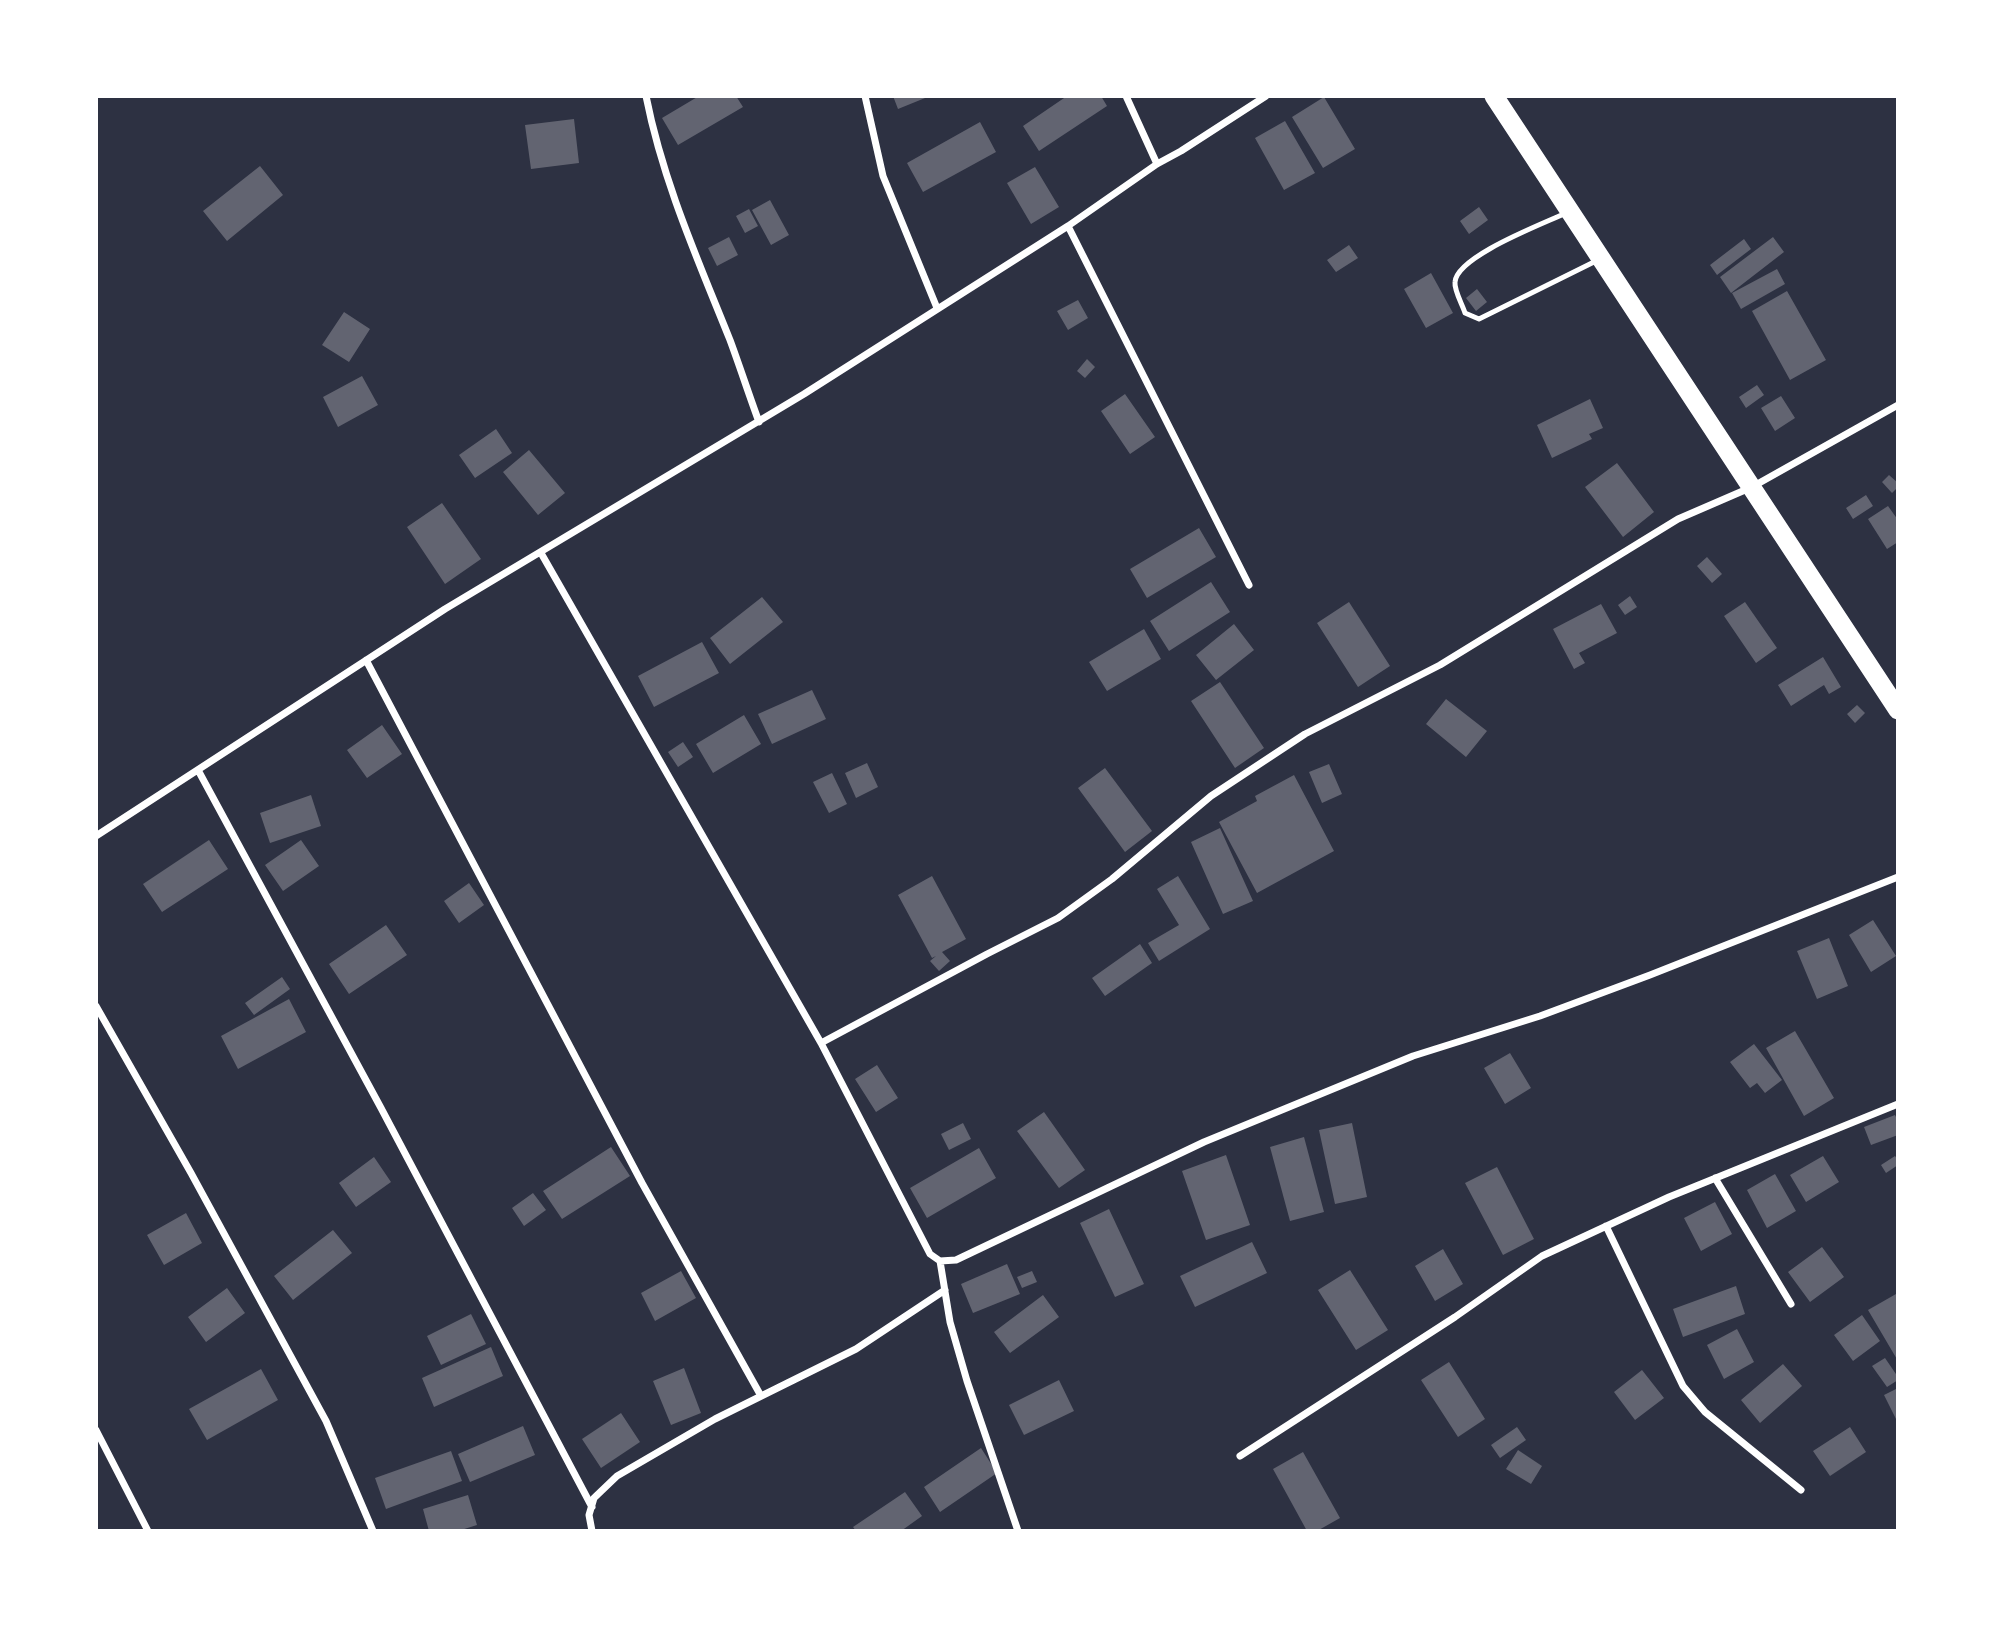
<!DOCTYPE html>
<style>
body{margin:0}
#map{position:relative;width:1994px;height:1627px;overflow:hidden;background:#2d3142;font-family:Merriweather,serif}
canvas{display:block}
.frame{position:absolute;inset:0;border:98px solid #fff;pointer-events:none}
</style>
<div id="map">
<canvas width="1994" height="1627"></canvas>
<div class="frame"></div>
</div>
<script>
const ctx = document.querySelector('canvas').getContext('2d');
ctx.lineJoin = 'round';
function paint(path, color) { ctx.fillStyle = color; ctx.fill(path, 'evenodd'); }
function stroke(path, color, width, dash) { ctx.strokeStyle = color; ctx.lineWidth = width; ctx.lineCap = dash ? 'butt' : 'round'; ctx.setLineDash(dash || []); ctx.stroke(path); }
paint(new Path2D(`
 M699 96H736L743 107 678 145 662 118Z
 M893 96H930L898 109Z
 M1067 96H1101L1107 106 1039 151 1023 126Z
 M1324 97 1355 149 1323 168 1292 117Z
 M574 119 579 163 531 169 525 125Z
 M1285 121 1315 173 1284 190 1255 138Z
 M980 122 996 152 923 192 907 163Z
 M260 166 283 195 227 241 203 211Z
 M1035 167 1059 207 1031 224 1007 183Z
 M770 200 789 235 771 245 752 210Z
 M1479 207 1488 220 1469 234 1460 221Z
 M749 209 758 226 745 233 736 216Z
 M729 237 738 255 717 266 708 248Z
 M1773 237 1784 252 1731 293 1720 277Z
 M1744 239 1751 249 1717 275 1710 265Z
 M1349 245 1358 258 1336 272 1327 260Z
 M1777 269 1785 284 1741 309 1732 293Z
 M1431 273 1453 313 1426 328 1404 289Z
 M1477 289 1487 302 1476 311 1466 298Z
 M1787 291 1826 360 1790 380 1752 311Z
 M1078 300 1088 318 1068 330 1057 311Z
 M344 312 370 329 349 362 322 345Z
 M1087 359 1095 367 1085 378 1077 371Z
 M362 376 378 405 338 427 323 397Z
 M1757 385 1764 395 1746 408 1739 397Z
 M1125 394 1155 437 1130 454 1101 411Z
 M1781 396 1795 418 1775 431 1761 408Z
 M1590 399 1603 428 1589 434 1592 439 1552 458 1537 425Z
 M496 429 512 453 475 478 459 455Z
 M529 450 565 493 538 515 503 472Z
 M1617 463 1654 512 1623 537 1585 487Z
 M1889 475 1898 483V487L1892 493 1882 482Z
 M1866 495 1873 506 1853 519 1846 508Z
 M442 503 481 559 445 584 407 527Z
 M1888 506 1898 520V542L1887 549 1868 519Z
 M1199 528 1216 557 1147 598 1130 569Z
 M1707 557 1722 574 1712 583 1697 566Z
 M1211 582 1230 612 1169 651 1150 621Z
 M1630 596 1637 607 1625 615 1618 605Z
 M762 597 783 622 730 664 710 638Z
 M1349 602 1390 666 1358 687 1317 623Z
 M1745 602 1777 648 1756 663 1724 616Z
 M1601 604 1617 633 1579 653 1585 663 1574 669 1553 629Z
 M1234 624 1254 650 1216 680 1196 655Z
 M1144 629 1161 659 1107 691 1089 662Z
 M702 642 719 673 654 707 638 676Z
 M1823 657 1841 687 1829 694 1824 685 1791 706 1778 685Z
 M1220 682 1264 748 1235 768 1191 701Z
 M812 690 826 719 772 744 758 714Z
 M1446 699 1487 731 1466 757 1426 724Z
 M1857 705 1865 713 1855 723 1847 714Z
 M744 715 761 744 713 773 696 744Z
 M382 725 402 754 367 778 347 750Z
 M683 742 693 757 678 767 668 752Z
 M867 763 878 787 856 798 845 773Z
 M1329 764 1342 794 1322 803 1309 772Z
 M1105 768 1152 831 1125 852 1078 788Z
 M832 773 847 804 829 813 813 782Z
 M1294 775 1334 851 1257 893 1219 822 1257 801 1255 796Z
 M311 795 321 826 270 843 260 813Z
 M1220 828 1253 901 1223 914 1191 842Z
 M209 840 228 869 162 912 143 884Z
 M301 840 319 866 283 891 265 865Z
 M932 876 966 939 942 952 950 961 939 971 930 961 936 956 932 958 898 895Z
 M1178 876 1210 929 1159 961 1148 943 1179 925 1157 889Z
 M469 883 484 905 459 923 444 901Z
 M1873 920 1896 956 1871 972 1849 935Z
 M386 925 407 955 349 994 329 964Z
 M1829 938 1848 986 1817 999 1797 951Z
 M1140 944 1152 963 1105 996 1092 978Z
 M282 977 290 989 254 1015 245 1003Z
 M289 999 306 1032 238 1069 221 1036Z
 M1795 1031 1834 1098 1804 1116 1766 1048Z
 M1754 1044 1782 1080 1765 1093 1757 1083 1750 1088 1730 1062Z
 M1510 1053 1531 1088 1505 1104 1484 1068Z
 M877 1065 898 1098 876 1112 855 1079Z
 M1044 1112 1085 1170 1059 1188 1017 1131Z
 M1895 1115 1898 1121V1135L1871 1145 1864 1127Z
 M963 1123 971 1139 949 1150 941 1134Z
 M1352 1123 1367 1197 1335 1204 1319 1130Z
 M1304 1137 1324 1212 1290 1221 1270 1147Z
 M611 1147 630 1176 562 1219 543 1191Z
 M979 1148 996 1178 927 1218 910 1188Z
 M1226 1155 1250 1225 1206 1240 1182 1171Z
 M1823 1156 1839 1182 1806 1202 1790 1175Z
 M1895 1156 1898 1160V1165L1886 1173 1881 1165Z
 M374 1157 391 1182 356 1207 339 1183Z
 M1497 1167 1534 1239 1503 1255 1465 1183Z
 M1775 1174 1796 1211 1767 1228 1747 1190Z
 M533 1193 546 1210 524 1226 512 1208Z
 M1715 1202 1732 1234 1701 1251 1684 1218Z
 M1109 1209 1144 1284 1115 1297 1080 1223Z
 M186 1213 202 1243 164 1265 147 1235Z
 M333 1230 352 1253 293 1300 274 1276Z
 M1252 1242 1267 1273 1195 1307 1180 1276Z
 M1822 1247 1844 1277 1810 1302 1788 1272Z
 M1443 1249 1463 1284 1435 1301 1415 1266Z
 M1007 1264 1020 1294 973 1313 961 1284Z
 M1350 1270 1388 1330 1356 1350 1318 1290Z
 M681 1271 696 1298 655 1321 641 1293Z
 M1032 1271 1037 1282 1022 1288 1017 1277Z
 M1736 1286 1745 1314 1683 1337 1673 1309Z
 M227 1288 245 1313 206 1342 188 1317Z
 M1896 1294 1898 1296V1361L1868 1310Z
 M1043 1295 1059 1317 1010 1353 994 1332Z
 M471 1314 486 1344 441 1365 427 1336Z
 M1862 1315 1880 1341 1853 1361 1834 1335Z
 M1737 1329 1754 1362 1724 1379 1707 1345Z
 M491 1347 503 1376 434 1407 422 1378Z
 M1885 1358 1898 1377V1380L1887 1387 1872 1366Z
 M1449 1362 1485 1419 1458 1437 1421 1380Z
 M1783 1364 1802 1386 1760 1423 1741 1400Z
 M684 1368 701 1413 671 1425 653 1381Z
 M261 1369 278 1400 207 1440 189 1409Z
 M1642 1370 1664 1398 1635 1420 1614 1392Z
 M1059 1380 1074 1411 1024 1435 1009 1405Z
 M1898 1388V1423L1884 1395Z
 M621 1413 640 1442 601 1468 582 1439Z
 M523 1426 535 1455 470 1482 458 1454Z
 M1517 1427 1526 1440 1500 1458 1491 1445Z
 M1850 1427 1866 1452 1830 1476 1813 1451Z
 M981 1448 997 1473 940 1512 924 1487Z
 M1518 1450 1542 1466 1531 1484 1506 1469Z
 M451 1451 462 1481 386 1509 375 1478Z
 M1303 1452 1340 1518 1317 1531H1307L1273 1469Z
 M905 1492 922 1516 901 1531H856L853 1527Z
 M468 1495 477 1525 458 1531H429L423 1509Z`), '#626471');
stroke(new Path2D(`
 M1566 213C1543 224 1457 256 1455 282 1454 290 1462 304 1465 313L1479 319 1598 260`), '#fff', 5);
stroke(new Path2D(`
 M646 96C663 182 698 260 730 340 740 367 749 395 759 422
 M865 96 883 176 937 308
 M1126 96 1157 164 1181 151 1266 96
 M1068 226 1249 585
 M541 553 821 1043 930 1254 940 1261 956 1260 1204 1142 1413 1056 1540 1016 1650 975 1898 877
 M366 660 642 1183 761 1396
 M198 770 381 1108 592 1507
 M96 836 445 609 804 394 1068 226 1157 164
 M96 1006 191 1173 326 1421 373 1531
 M821 1043 987 954 1058 918 1112 879 1211 796 1305 734 1440 665 1678 519 1752 487 1898 405
 M1715 1178 1791 1304
 M1606 1226 1683 1386 1705 1412 1801 1490
 M940 1261 950 1322 967 1381 1018 1531
 M96 1430 148 1531
 M1240 1456 1455 1317 1542 1256 1669 1197 1898 1104
 M592 1531 589 1515 594 1498 617 1476 715 1419 856 1349 945 1290`), '#fff', 7);
stroke(new Path2D(`
 M1494 96 1898 710`), '#fff', 19);
</script>
